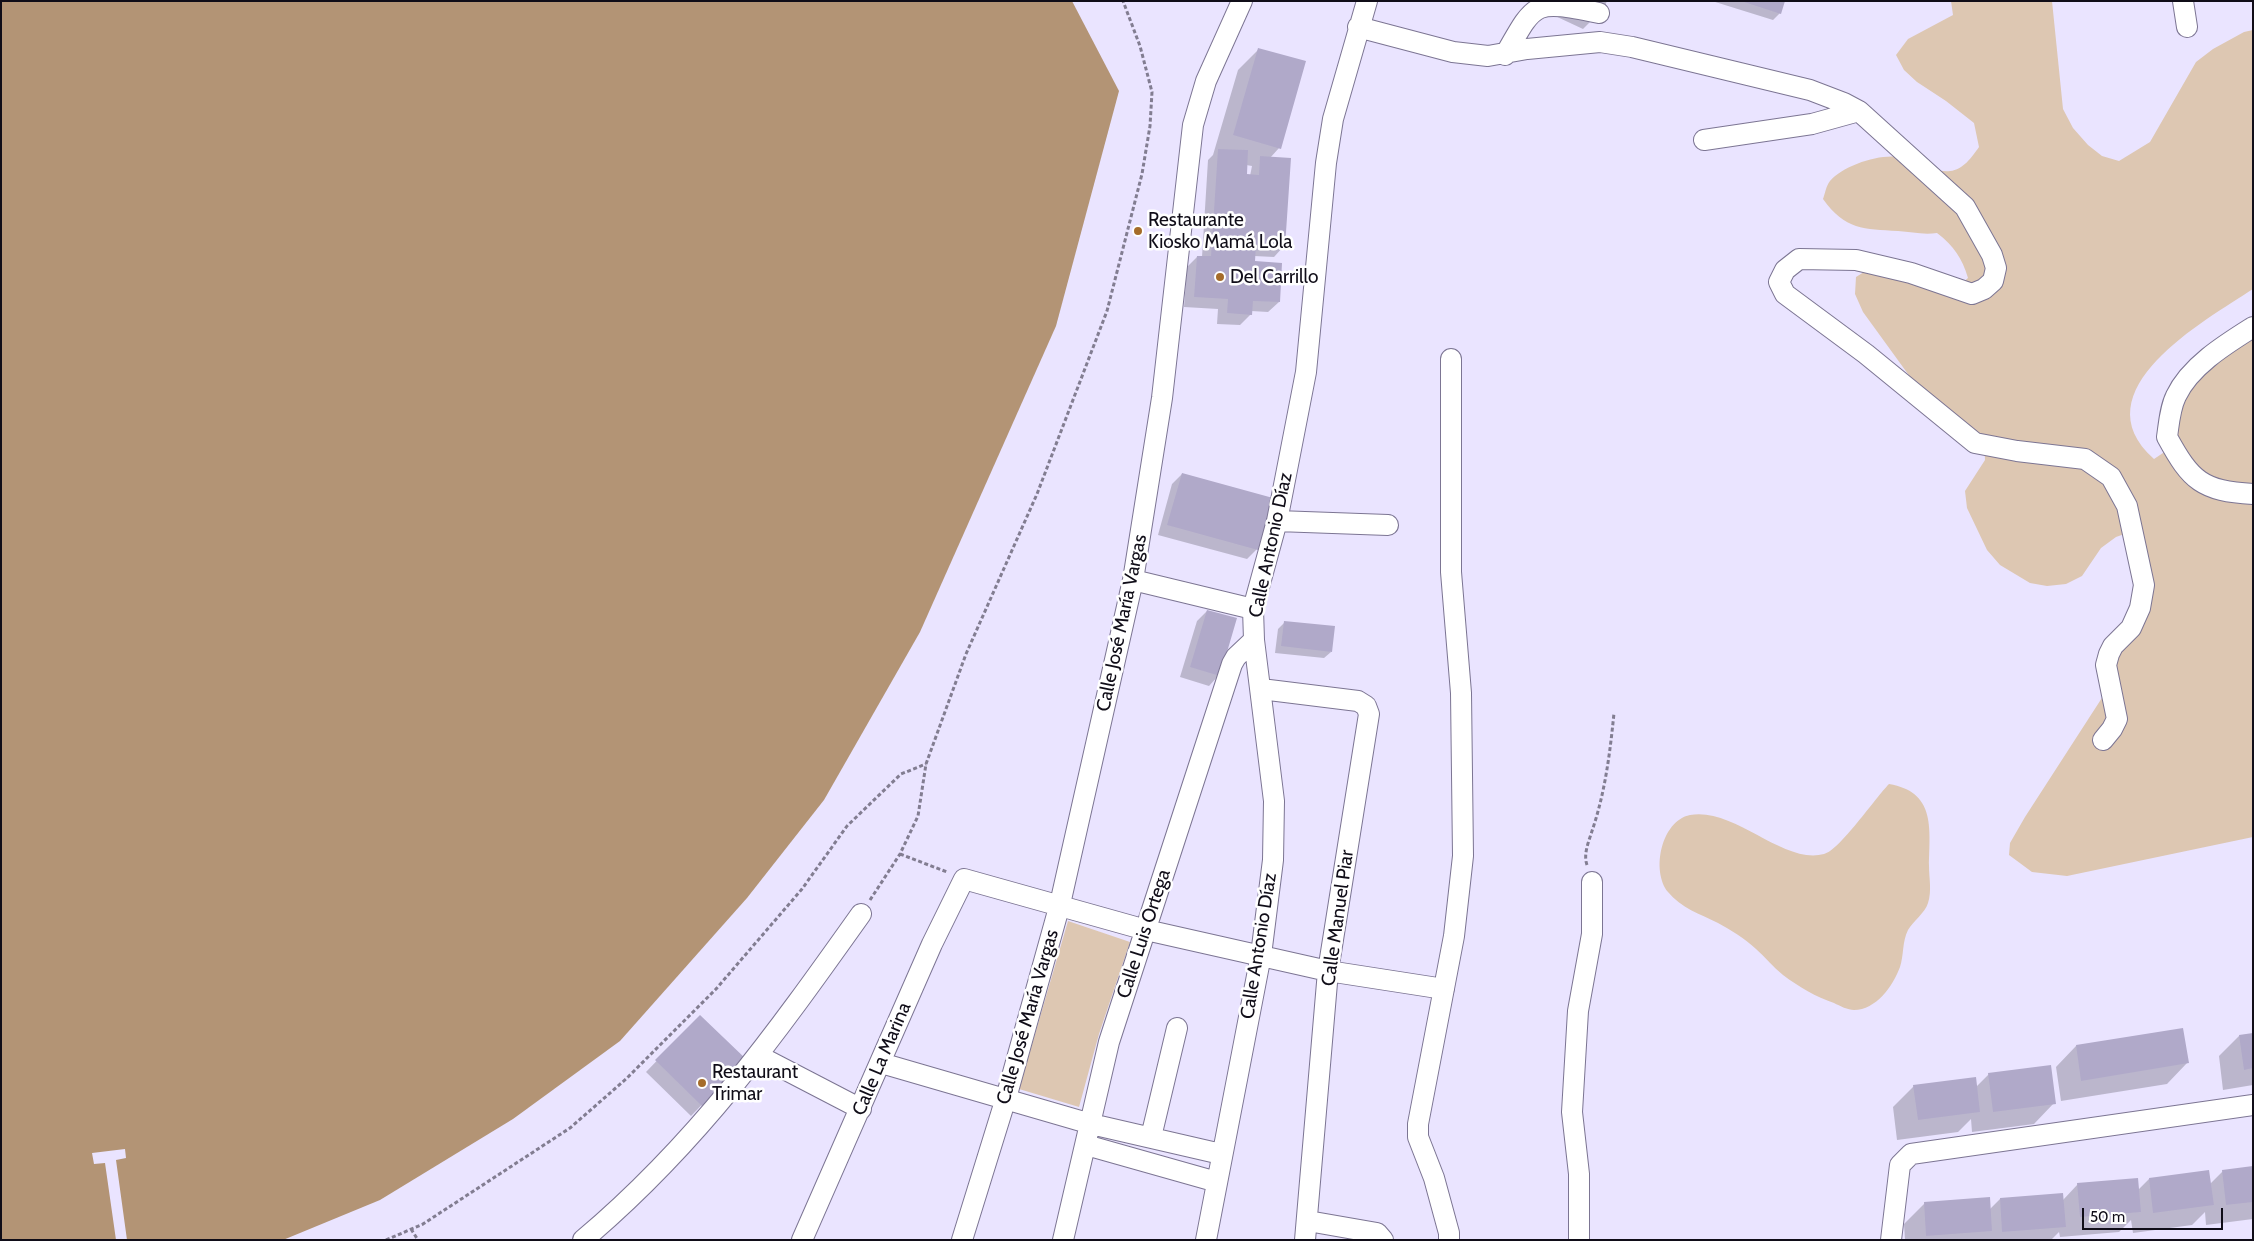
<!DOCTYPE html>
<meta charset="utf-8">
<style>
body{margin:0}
#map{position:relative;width:2254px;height:1241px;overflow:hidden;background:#eae4ff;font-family:Cabin,sans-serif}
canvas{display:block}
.frame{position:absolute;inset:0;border:2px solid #100d18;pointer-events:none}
.scale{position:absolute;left:2082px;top:1208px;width:141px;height:22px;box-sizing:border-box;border:2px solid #100d18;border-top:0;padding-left:6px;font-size:15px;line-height:18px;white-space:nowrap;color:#100d18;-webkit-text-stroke:4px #fff;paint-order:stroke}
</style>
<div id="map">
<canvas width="2254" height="1241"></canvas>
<div class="frame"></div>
<div class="scale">50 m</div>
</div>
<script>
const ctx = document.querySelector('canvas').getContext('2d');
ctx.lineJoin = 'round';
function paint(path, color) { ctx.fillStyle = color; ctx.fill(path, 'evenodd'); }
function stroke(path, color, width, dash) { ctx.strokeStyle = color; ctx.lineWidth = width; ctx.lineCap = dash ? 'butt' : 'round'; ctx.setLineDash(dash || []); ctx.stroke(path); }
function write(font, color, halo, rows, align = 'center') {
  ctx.font = font + ' Cabin,sans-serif'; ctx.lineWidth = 5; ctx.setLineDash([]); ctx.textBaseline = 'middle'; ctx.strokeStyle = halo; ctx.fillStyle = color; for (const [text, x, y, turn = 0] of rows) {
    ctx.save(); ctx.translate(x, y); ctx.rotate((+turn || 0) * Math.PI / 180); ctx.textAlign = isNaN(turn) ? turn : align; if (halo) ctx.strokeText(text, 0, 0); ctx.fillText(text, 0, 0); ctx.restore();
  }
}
paint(new Path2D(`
 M1951 1H2052L2063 109 2073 128 2088 145 2102 156 2119 161 2150 142 2196 62 2213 49 2244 32 2253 30V289C2204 321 2078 391 2154 459L2169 449 2179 412 2194 380 2253 332V837L2067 876 2032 872 2009 855 2010 843 2025 817 2109 687 2141 563 2133 531 2116 537 2101 548 2082 576 2066 584 2047 586 2030 583 2000 565 1987 550 1967 508 1965 491 1985 460 1984 443 1929 403 1863 312 1855 294 1856 277 1872 267C1883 271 1895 274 1905 280 1931 292 1945 299 1968 278 1962 258 1954 246 1937 233 1923 235 1912 232 1898 231 1864 229 1845 230 1823 199 1825 194 1826 186 1830 181 1843 166 1878 154 1898 157 1915 159 1932 173 1950 171 1963 170 1972 157 1979 147L1974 123 1946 101 1917 82 1904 70 1896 55 1908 39 1953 15Z
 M1889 784C1935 792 1930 826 1929 866 1929 878 1932 891 1928 903 1925 913 1913 921 1908 930 1902 942 1904 955 1900 967 1893 986 1876 1010 1854 1010 1848 1010 1840 1006 1834 1003 1816 997 1799 987 1783 975 1773 967 1765 957 1756 949 1744 938 1731 930 1718 923 1700 914 1681 908 1668 892 1651 871 1661 821 1690 815 1735 807 1783 865 1824 854 1839 851 1876 797 1889 784Z
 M1068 921 1130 942 1099 1034 1079 1107 1019 1089Z`), '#ddc7b2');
paint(new Path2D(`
 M1 1H1072L1119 91 1056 326 920 632 824 800 747 898 620 1041 513 1119 380 1200 283 1240H1Z`), '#b39475');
paint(new Path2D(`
 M125 1149 126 1158 116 1160 127 1240H116L105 1163 94 1164 92 1153Z`), '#eae4ff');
paint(new Path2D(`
 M1559 1H1607L1604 8 1583 29 1553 15Z
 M1712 1H1783L1780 13 1773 20Z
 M1259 49 1279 148 1270 158 1284 246 1274 257 1254 256 1253 262 1279 302 1268 312 1251 311V314L1240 325 1217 324 1218 309 1184 307 1187 267 1197 257H1202L1208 160 1213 155 1238 70ZM1246 165 1252 166 1250 176 1246 175Z
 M1182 474 1257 549 1247 559 1158 535 1172 484Z
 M1207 611 1219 675 1209 686 1180 677 1197 621Z
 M1285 622 1331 652 1324 658 1275 653 1278 629Z
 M700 1016 745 1060 691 1116 646 1072Z
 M2182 1030 2187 1063 2167 1084 2061 1101 2056 1067 2076 1046Z
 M2253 1034V1085L2223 1090 2219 1056 2239 1036Z
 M1989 1074 2054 1103 2034 1124 1972 1132 1971 1119 1958 1132 1897 1140 1893 1107 1914 1086 1976 1087Z
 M2253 1168V1219L2206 1225 2205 1212 2192 1225 2133 1233 2131 1220 2119 1232 2060 1237 2059 1232 2051 1240H1905L1904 1224 1925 1203 1989 1210 2000 1199 2063 1200 2078 1184 2138 1190 2149 1179 2210 1184 2223 1171Z`), '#0003');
paint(new Path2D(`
 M1741 1H1785L1781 14Z
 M1258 48 1306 61 1281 149 1233 135Z
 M1218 149 1248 150 1247 174 1259 175 1260 156 1291 158 1285 247 1256 245 1255 261 1282 263 1280 302 1253 301 1252 315 1227 313 1228 299 1194 297 1197 256H1211Z
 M1182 473 1273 498 1258 550 1167 525Z
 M1207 610 1237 618 1220 676 1190 667Z
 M1284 621 1335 626 1332 652 1281 646Z
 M700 1015 747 1060 702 1106 655 1060Z
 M2183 1028 2189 1063 2081 1081 2076 1045Z
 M2253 1033V1068L2244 1070 2239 1035Z
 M2051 1065 2056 1104 1993 1112 1988 1073Z
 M1976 1077 1980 1112 1918 1120 1913 1085Z
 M2253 1166V1202L2226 1205 2222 1170Z
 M2209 1170 2214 1205 2153 1213 2149 1178Z
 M2138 1178 2141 1212 2080 1217 2077 1183Z
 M2063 1193 2066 1227 2002 1232 2000 1198Z
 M1990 1197 1992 1231 1926 1236 1924 1202Z`), '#b0a9c9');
const minor = new Path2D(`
 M2183 1 2187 27
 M1358 27 1453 52 1488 56 1527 49 1600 42 1632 47 1810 90 1844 103 1859 111 1965 207 1992 255 1996 268 1993 281 1984 289 1972 294 1911 273 1856 260 1799 259 1785 270 1779 282 1785 294 1866 354 1975 443 2017 451 2085 459 2111 477 2127 506 2144 585 2140 608 2131 628 2113 646 2109 654 2106 665 2117 719 2112 729 2103 740
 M1505 55C1536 0 1534 0 1599 13
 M1704 140 1812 124 1859 111
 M2253 327C2226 344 2190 366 2176 396 2170 408 2169 423 2167 437 2191 481 2202 491 2253 494
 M1277 521 1388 525
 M1133 580 1253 609
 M1261 689 1358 701 1366 706 1369 714 1328 971 1305 1240
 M759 1056 861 1109
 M881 1063 1091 1124 1221 1154
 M1151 1137 1177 1028
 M1086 1145 1217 1182
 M1308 1221 1377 1233 1383 1240
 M583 1240C698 1143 775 1035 861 914
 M802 1240 932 944 964 879 1146 930 1328 971 1444 989
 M962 1240 1006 1098 1060 904 1133 580 1162 398 1193 125 1206 81 1242 1
 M1063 1240 1109 1042 1232 664 1236 657 1254 640
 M1206 1240 1261 955 1273 860 1274 801 1254 640 1253 609 1277 521 1306 372 1326 163 1333 119 1367 1
 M1449 1240V1233L1434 1178 1418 1137V1124L1454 936 1463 856 1461 693 1451 572V359
 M1579 1240V1174L1572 1112 1578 1011 1592 934V882
 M1891 1240 1900 1165 1911 1154 2253 1105`);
stroke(minor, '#7c7593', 22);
stroke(new Path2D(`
 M900 854 947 872
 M1587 865C1583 854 1589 841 1592 831 1605 793 1610 753 1614 713
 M870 900 900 854 918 816 926 764 966 654 1037 494 1107 311 1142 174 1150 126 1152 92 1140 46 1123 1
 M411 1229 418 1240
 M386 1240 423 1224 570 1128 626 1079 716 989 802 889 847 826 901 774 926 764`), '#827d91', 3, [4, 2.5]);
stroke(minor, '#fff', 20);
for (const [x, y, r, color] of [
 [1138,231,5,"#a56c2a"],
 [1220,277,5,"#a56c2a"],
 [702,1083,5,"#a56c2a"]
]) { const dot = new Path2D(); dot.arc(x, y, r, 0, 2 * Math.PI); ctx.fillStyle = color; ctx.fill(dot); stroke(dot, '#fff', 2); }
write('19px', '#100d18', '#fff', [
 ["Restaurante",1148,220],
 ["Kiosko Mamá Lola",1148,242],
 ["Del Carrillo",1230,277],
 ["Restaurant",712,1072],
 ["Trimar",712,1094]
], 'left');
write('19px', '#100d18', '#fff', [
 ["Calle Antonio Díaz",1271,545,-78],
 ["Calle José María Vargas",1122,623,-78],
 ["Calle Manuel Piar",1338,918,-82],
 ["Calle Luis Ortega",1144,934,-72],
 ["Calle Antonio Díaz",1259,946,-81],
 ["Calle José María Vargas",1028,1017,-74],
 ["Calle La Marina",882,1059,-67]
]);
</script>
